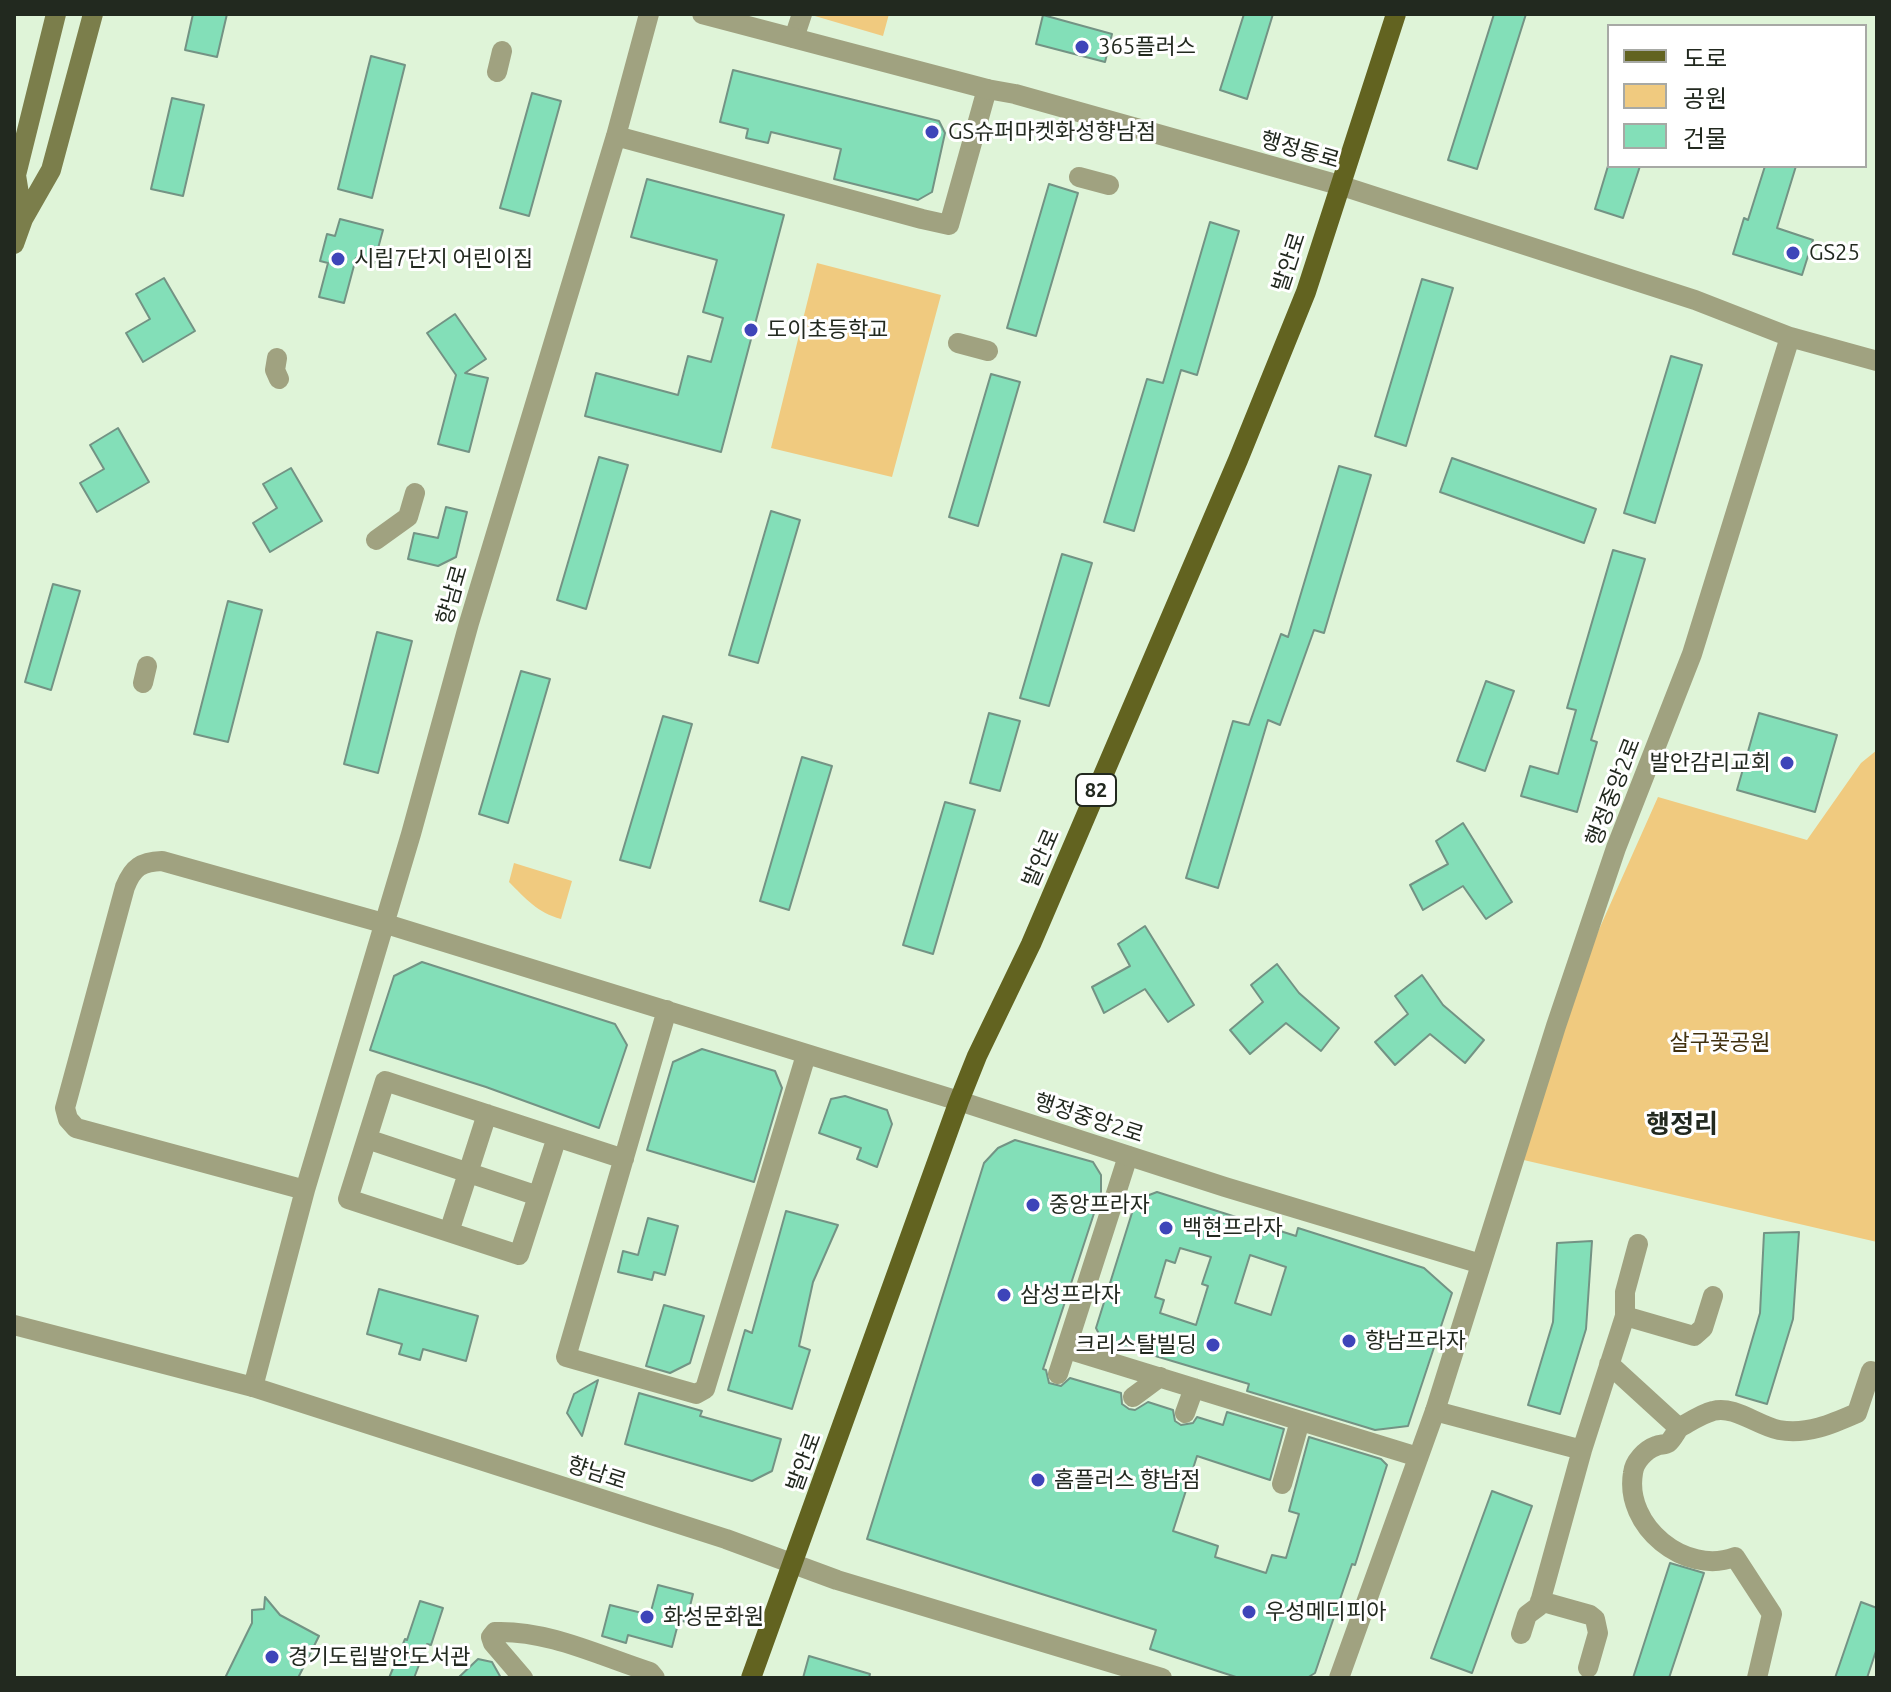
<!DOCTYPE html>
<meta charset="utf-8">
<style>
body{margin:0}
#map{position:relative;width:1891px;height:1692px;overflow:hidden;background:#dff4d8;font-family:Ubuntu,"Noto Sans KR",sans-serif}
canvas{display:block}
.frame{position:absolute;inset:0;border:16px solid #22291f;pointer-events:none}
.legend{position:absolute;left:1607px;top:24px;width:260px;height:144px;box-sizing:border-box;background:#fff;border:2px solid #a7a9a5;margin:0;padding:10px 14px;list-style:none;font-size:24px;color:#22291f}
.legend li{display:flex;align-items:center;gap:16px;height:40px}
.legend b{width:40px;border:2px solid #a7a9a5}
</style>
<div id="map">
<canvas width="1891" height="1692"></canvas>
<div class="frame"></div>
<ul class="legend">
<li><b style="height:10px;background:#626320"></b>도로</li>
<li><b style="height:22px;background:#f0ca7f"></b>공원</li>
<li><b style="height:22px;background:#83dfb8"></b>건물</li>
</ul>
</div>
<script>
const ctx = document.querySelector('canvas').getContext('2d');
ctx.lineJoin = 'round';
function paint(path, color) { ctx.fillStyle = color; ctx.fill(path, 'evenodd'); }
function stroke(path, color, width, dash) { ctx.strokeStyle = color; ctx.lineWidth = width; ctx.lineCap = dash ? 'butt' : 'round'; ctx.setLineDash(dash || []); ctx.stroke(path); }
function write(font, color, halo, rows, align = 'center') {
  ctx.font = font + ' Ubuntu,"Noto Sans KR",sans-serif'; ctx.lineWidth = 6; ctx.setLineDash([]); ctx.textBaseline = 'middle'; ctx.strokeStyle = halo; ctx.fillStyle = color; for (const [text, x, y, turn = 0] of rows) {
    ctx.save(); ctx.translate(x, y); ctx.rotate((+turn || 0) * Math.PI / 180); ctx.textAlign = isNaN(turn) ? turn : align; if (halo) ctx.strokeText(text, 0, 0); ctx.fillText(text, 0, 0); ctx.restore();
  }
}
paint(new Path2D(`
 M808 14H889L883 36Z
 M817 263 941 295 892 477 771 448Z
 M1877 750V1242L1515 1158 1556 1026 1658 797 1807 840 1861 763Z
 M514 863 572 881 561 919C538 913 525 898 509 882Z`), '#f0ca7f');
const building = new Path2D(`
 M193 14H227L217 57 185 50Z
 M1244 14H1273L1247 99 1220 90Z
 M1494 14H1526L1477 169 1448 160Z
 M1043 15 1112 34 1105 62 1036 44Z
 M371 56 405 65 372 198 338 189Z
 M733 70 939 121 945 133 932 192 918 200 834 179 841 149 771 132 768 143 746 138 748 129 720 122Z
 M532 93 561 101 529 216 500 208Z
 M172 98 204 105 183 196 151 189Z
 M1608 166H1640L1623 218 1595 209Z
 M1765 166H1796L1777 228 1813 240 1802 275 1733 254 1744 218 1748 220Z
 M647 179 784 215 721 452 585 416 596 373 678 395 688 356 711 362 723 318 703 312 717 260 631 237Z
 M1049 184 1078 193 1036 336 1007 328Z
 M340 219 383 230 374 263 356 258 344 303 319 297 328 263 320 261 327 234 335 236Z
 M1210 222 1239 231 1197 375 1181 370 1134 531 1104 522 1147 379 1163 383Z
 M164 278 195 331 143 362 126 333 150 319 136 294Z
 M1422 279 1453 288 1406 446 1375 436Z
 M455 314 486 359 465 373 488 378 469 452 438 444 456 375 427 333Z
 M1671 356 1702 365 1655 523 1624 513Z
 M991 374 1020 382 978 526 949 517Z
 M118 428 149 482 97 512 80 483 104 469 90 445Z
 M599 457 628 465 586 609 557 600Z
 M1452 458 1596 509 1584 543 1440 492Z
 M1339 466 1371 475 1324 633 1314 630 1280 725 1268 720 1218 888 1186 878 1233 721 1249 725 1281 634 1288 637Z
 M291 468 322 521 270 552 253 523 277 508 263 484Z
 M446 507 467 512 456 557 438 566 408 559 414 533 438 538Z
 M771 511 800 520 758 663 729 655Z
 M1613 550 1645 559 1591 740 1597 742 1577 812 1521 796 1530 766 1558 774 1576 710 1567 708Z
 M1062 554 1092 563 1049 706 1020 698Z
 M53 584 80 591 51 690 25 682Z
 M228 601 262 610 228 742 194 734Z
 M377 632 412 641 378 773 344 764Z
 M521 671 550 679 508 823 479 814Z
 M1486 681 1514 691 1485 771 1457 761Z
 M989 713 1020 721 1000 791 970 783Z
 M1759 713 1837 735 1815 812 1737 790Z
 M663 716 692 724 650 868 620 860Z
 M802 757 832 766 789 910 760 901Z
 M945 802 975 810 933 954 903 945Z
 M1463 823 1512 902 1486 919 1463 886 1423 910 1410 885 1448 864 1436 841Z
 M1145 926 1194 1005 1168 1022 1145 989 1104 1013 1092 987 1130 966 1118 944Z
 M422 962 615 1024 627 1045 599 1128 486 1087 370 1050 394 976Z
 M1277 964 1299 993 1339 1028 1321 1051 1286 1023 1250 1054 1230 1030 1263 1002 1251 985Z
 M1422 975 1443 1005 1484 1040 1465 1063 1430 1034 1395 1065 1375 1042 1408 1014 1395 996Z
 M702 1049 775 1071 782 1088 754 1182 647 1150 673 1062Z
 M845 1096 887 1110 892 1124 877 1167 857 1159 861 1148 819 1133 831 1099Z
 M1015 1140 1093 1162 1101 1175V1192L1043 1369 1046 1370 1049 1383 1061 1386 1070 1378 1121 1393 1122 1404 1129 1409 1135 1410 1148 1402 1173 1410 1175 1421 1181 1425 1193 1423 1197 1417 1223 1425 1227 1412 1284 1429 1270 1480 1197 1456 1173 1531 1218 1546 1215 1557 1266 1573 1272 1555 1286 1558 1299 1514 1289 1511 1309 1437 1381 1459 1387 1465 1355 1565 1352 1564 1315 1673 1307 1678H1239L1150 1649 1156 1630 867 1539 984 1163 998 1148Z
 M1157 1192 1296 1236 1298 1228 1424 1268 1452 1293 1408 1426 1375 1430 1247 1391 1249 1384 1102 1340 1096 1328 1136 1200ZM1180 1248 1211 1257 1202 1284 1208 1286 1196 1325 1160 1313 1164 1300 1155 1297 1166 1260 1175 1263ZM1250 1255 1286 1267 1271 1315 1235 1303Z
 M786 1211 838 1225 813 1282 799 1346 810 1350 792 1409 728 1390 745 1330 752 1333Z
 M648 1218 678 1226 665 1275 654 1272 652 1280 618 1272 623 1251 638 1255Z
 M1799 1232 1793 1319 1767 1404 1736 1395 1760 1313 1764 1233Z
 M1592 1241 1586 1329 1560 1414 1528 1405 1553 1322 1557 1243Z
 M379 1289 478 1316 466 1361 423 1349 420 1360 399 1354 402 1344 367 1334Z
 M664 1305 704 1316 690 1363 670 1373 646 1366Z
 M598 1380 582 1436 567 1413 574 1394Z
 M639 1393 702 1411 700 1416 781 1439 772 1471 752 1481 625 1444Z
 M1492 1491 1532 1506 1472 1673 1431 1658Z
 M1670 1563 1704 1573 1669 1678H1633Z
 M658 1585 693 1594 686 1622 679 1620 672 1647 628 1635 626 1643 602 1636 610 1605 650 1615Z
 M265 1597 280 1615 319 1636 298 1678H225L252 1623V1610L264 1609Z
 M420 1601 443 1608 431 1645 427 1644 414 1678H389L405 1639 407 1640Z
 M1861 1602 1877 1608V1648L1867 1678H1835Z
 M809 1656 870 1674 869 1678H803Z
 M478 1659 492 1662 501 1678H458Z`);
paint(building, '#83dfb8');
stroke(building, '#739384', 2);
stroke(new Path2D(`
 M794 38 802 14
 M497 72 502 51
 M616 136 922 219 949 225 987 89
 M1079 177 1109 185
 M958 343 988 351
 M277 358 275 370 279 379
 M376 540 408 517 415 493
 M143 683 147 666
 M667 1010 566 1357 696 1394 705 1389 806 1055
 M557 1137 519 1255 348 1199 385 1081C464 1107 544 1133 624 1159
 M367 1139 538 1196
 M305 1190 76 1128 68 1119 65 1108 125 887C133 867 141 862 162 861L383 923 959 1101
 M449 1232 487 1114
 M1625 1316 1694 1336 1703 1328 1713 1296
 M1067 1349 1418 1457
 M1609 1364 1679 1428C1690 1422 1701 1414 1713 1411 1734 1405 1758 1426 1779 1430 1807 1435 1832 1424 1857 1413L1871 1371
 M1058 1374 1128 1156
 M253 1387 305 1190 411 834 469 623 616 136 649 14
 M1133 1397 1160 1377
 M1435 1411 1582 1450 1539 1606 1527 1615 1521 1634
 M1185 1413 1194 1388
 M1679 1428C1676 1432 1672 1440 1668 1443 1665 1445 1660 1444 1656 1446 1645 1450 1634 1462 1633 1473 1624 1526 1685 1576 1735 1557L1772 1614 1757 1678
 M1582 1450 1625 1316V1292L1638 1244
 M1282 1484 1300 1421
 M1540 1601 1590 1615 1595 1619 1598 1633 1588 1668
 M523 1678 493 1643 491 1637 495 1632C548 1630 600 1656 650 1672L655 1678`), '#a0a280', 20);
stroke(new Path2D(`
 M702 14 987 89 1015 94 1339 185 1695 300 1790 337 1877 361
 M959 1101 1225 1187 1481 1264
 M14 1325 253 1387 726 1539 837 1580 1162 1678
 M1339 1678 1435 1411 1556 1026 1616 848 1692 654 1790 337`), '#a0a280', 20);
stroke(new Path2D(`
 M23 219 16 175 56 14
 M14 244 23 219 51 170 93 14`), '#7b7e4b', 20);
stroke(new Path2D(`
 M751 1678 959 1101 977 1056 1031 944 1238 460 1306 292 1396 14`), '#626320', 20);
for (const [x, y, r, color] of [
 [1082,47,8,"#3e45b9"],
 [932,132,8,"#3e45b9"],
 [1793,253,8,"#3e45b9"],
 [338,259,8,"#3e45b9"],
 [751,330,8,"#3e45b9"],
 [1787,763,8,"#3e45b9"],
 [1033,1205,8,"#3e45b9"],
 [1166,1228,8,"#3e45b9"],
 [1004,1295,8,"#3e45b9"],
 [1349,1341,8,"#3e45b9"],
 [1213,1345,8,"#3e45b9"],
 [1038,1480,8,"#3e45b9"],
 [1249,1612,8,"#3e45b9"],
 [647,1617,8,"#3e45b9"],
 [272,1657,8,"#3e45b9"]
]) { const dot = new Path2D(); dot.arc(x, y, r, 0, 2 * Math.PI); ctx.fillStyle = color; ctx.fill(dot); stroke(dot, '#fff', 3); }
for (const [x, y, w] of [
 [1096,790,40]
]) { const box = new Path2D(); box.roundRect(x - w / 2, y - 16, w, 32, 6); ctx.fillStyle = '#fff'; ctx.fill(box); stroke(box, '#22291f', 2); }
write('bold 20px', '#22291f', null, [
 ["82",1096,790]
]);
write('22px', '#22291f', '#fff', [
 ["365플러스",1098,47],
 ["GS슈퍼마켓화성향남점",948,132],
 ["GS25",1809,253],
 ["시립7단지 어린이집",354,259],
 ["도이초등학교",767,330],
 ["발안감리교회",1771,763,"right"],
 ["중앙프라자",1049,1205],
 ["백현프라자",1182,1228],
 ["삼성프라자",1020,1295],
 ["향남프라자",1365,1341],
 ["크리스탈빌딩",1197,1345,"right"],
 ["홈플러스 향남점",1054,1480],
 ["우성메디피아",1265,1612],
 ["화성문화원",663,1617],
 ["경기도립발안도서관",288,1657]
], 'left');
write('22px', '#22291f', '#fff', [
 ["행정동로",1300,150,16],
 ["발안로",1289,262,-72],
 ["향남로",452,595,-74],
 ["행정중앙2로",1613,792,-69],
 ["발안로",1041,858,-67],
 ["행정중앙2로",1089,1118,18],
 ["발안로",804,1462,-70],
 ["향남로",597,1473,18]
]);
write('22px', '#41310f', '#fff', [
 ["살구꽃공원",1720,1043]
]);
write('bold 26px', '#22291f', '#fff', [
 ["행정리",1682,1124]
]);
</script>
